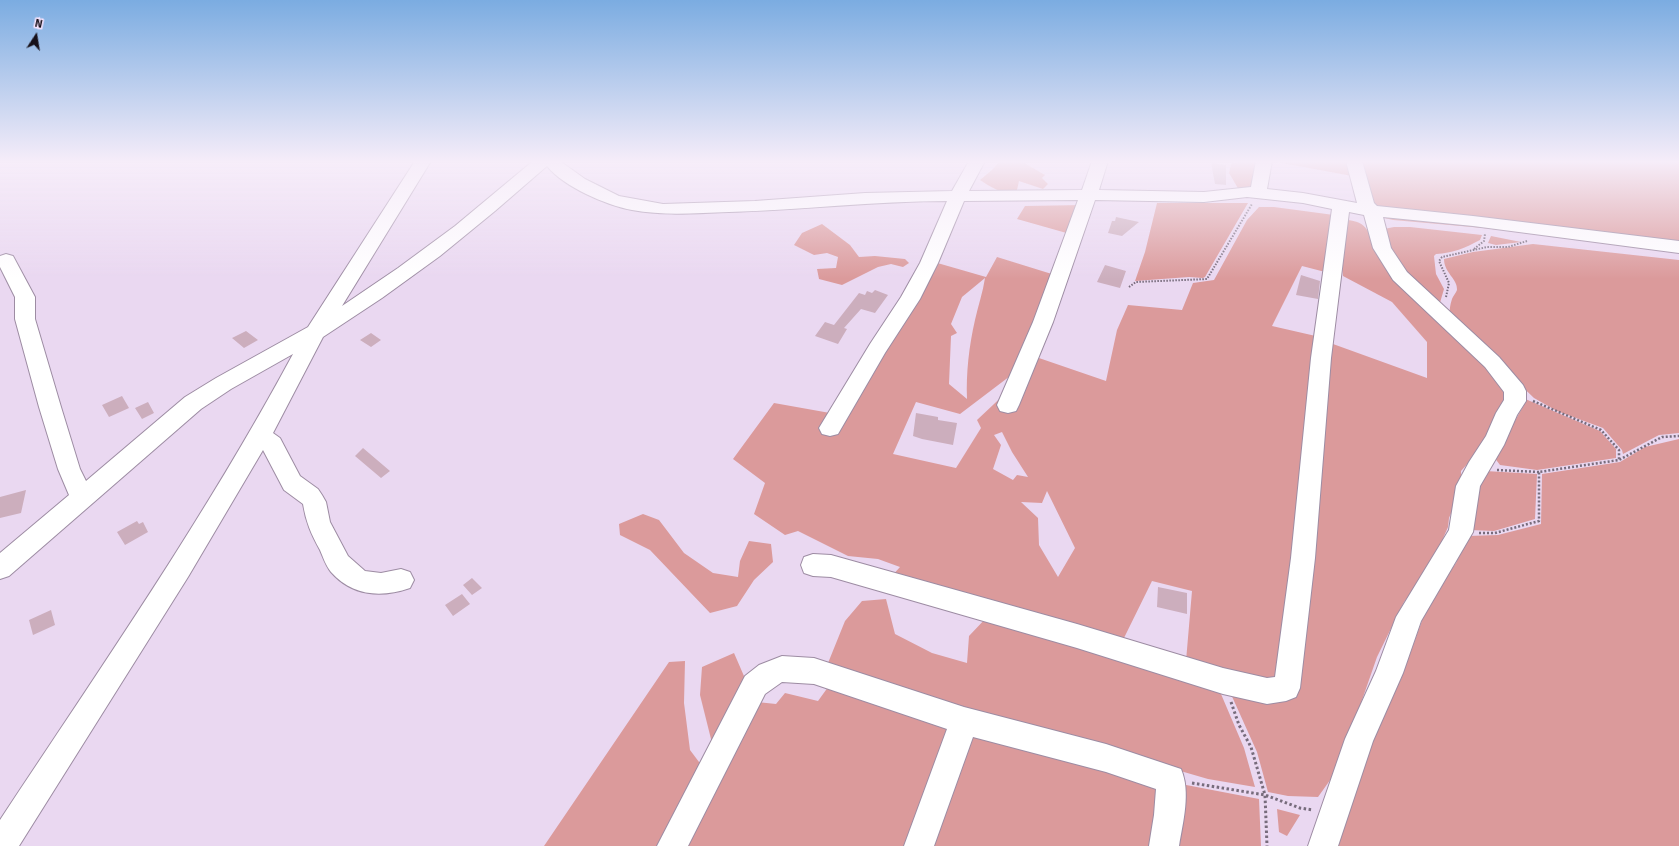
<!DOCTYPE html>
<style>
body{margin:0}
#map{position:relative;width:1679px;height:846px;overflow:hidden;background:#ead8f1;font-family:Signika,sans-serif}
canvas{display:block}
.north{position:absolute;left:16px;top:16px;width:40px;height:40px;-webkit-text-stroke:3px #f8e5ff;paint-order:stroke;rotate:12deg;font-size:11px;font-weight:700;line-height:16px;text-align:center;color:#161019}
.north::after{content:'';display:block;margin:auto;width:14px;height:18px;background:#161019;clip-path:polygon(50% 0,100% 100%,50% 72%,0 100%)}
</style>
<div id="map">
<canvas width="1679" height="846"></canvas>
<div class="north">N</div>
</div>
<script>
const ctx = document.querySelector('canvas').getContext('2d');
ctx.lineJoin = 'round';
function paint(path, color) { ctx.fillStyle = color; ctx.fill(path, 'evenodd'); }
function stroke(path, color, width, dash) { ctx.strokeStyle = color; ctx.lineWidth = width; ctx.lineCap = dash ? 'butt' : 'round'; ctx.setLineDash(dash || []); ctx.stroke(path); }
paint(new Path2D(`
 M1000 161H1021L1045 175 1042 178 1048 184 1043 189 1019 181 1017 190 1033 192 1044 201C1021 201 999 193 980 180L993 169Z
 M1238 161H1259L1253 192 1239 190 1229 173 1231 164Z
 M1271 161H1347L1352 176Z
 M1359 161H1679V252L1483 228 1393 220 1380 217 1372 208Z
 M1157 203H1248L1205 277 1203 278 1189 277 1135 281 1145 252Z
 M1083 205 1070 234 1017 219 1025 206Z
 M1259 207H1274L1334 215 1329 273 1302 266 1272 326 1320 337 1308 442 1275 680 1186 661 1192 591 1152 581 1122 642 889 579 900 567 878 559 848 556 798 531 785 535 754 514 765 483 733 459 774 403 830 413 934 262 986 277 997 257 1055 275 1018 370 960 414 916 402 893 454 956 468 981 428 977 420 1011 388 1036 357 1106 381 1117 330 1128 305 1182 310 1193 283 1214 280 1247 220ZM985 278C983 292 978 306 975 320 969 346 966 373 967 399L949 384 951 336 957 333 951 324 962 297ZM1002 432 1012 452 1028 477 1017 475 1013 480 993 469 1001 445 994 435ZM1047 491 1075 548 1058 577 1039 545 1038 518 1021 502 1042 503Z
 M1346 220C1368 221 1369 233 1376 251L1482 360 1503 386 1507 401 1486 443 1461 471V483L1457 499 1449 518 1448 527 1431 566 1404 602 1377 657 1338 769 1318 797 1288 796 1268 792 1257 752 1230 692 1282 700 1333 344 1427 378V342L1392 302 1343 276 1341 255Z
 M822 224 850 245 859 257 875 256 905 259 909 263 903 267 891 264 878 267 842 285 819 279 817 269 836 268 838 257 827 253 814 255 794 245 802 233Z
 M1394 227H1410L1482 235 1480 240C1465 248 1453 253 1436 254L1434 256 1436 274 1444 289 1439 306 1397 265 1391 247 1384 236V229Z
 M1491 236 1521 242 1496 245 1488 243Z
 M1533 244 1679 260V433L1659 435 1623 454 1622 450 1603 428 1557 411 1534 398 1450 317C1449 311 1450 305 1452 299 1453 296 1456 293 1457 290 1458 279 1444 273 1444 259L1473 252Z
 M1523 398 1600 431 1616 449V458L1537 470 1500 465 1494 457 1524 405Z
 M1679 439V846H1336L1374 733 1401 679 1429 601 1456 563 1468 536 1498 535 1541 524 1542 474 1620 462 1645 447Z
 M1485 471 1537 474 1535 519 1494 531 1470 530 1472 509Z
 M643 514 659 520 684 553 713 573 738 577 740 561 749 541 771 544 773 562 754 580 737 606 710 613 650 550 620 535 619 524Z
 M886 599 895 634 932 653 967 663 969 636 987 617 1218 687 1244 748 1255 787 1208 779 826 668 845 621 862 601Z
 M734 653 747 683 712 743 700 695 702 667Z
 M685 661 684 703 690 750 702 766 658 846H544L669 662Z
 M831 683 955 724 908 846H685L757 702 776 704 785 693 818 701Z
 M968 732 1163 782 1150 846H933Z
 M1181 784 1259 799 1261 846H1171Z
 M1277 809 1300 815 1287 836 1279 832Z`), '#db9a9b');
paint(new Path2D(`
 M1211 163 1226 165V185L1215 184Z
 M1116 217 1139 222 1122 236 1108 233 1112 221H1115Z
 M1105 265 1126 271 1120 288 1097 282Z
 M1301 275 1320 281 1318 299 1296 295Z
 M875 290 888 295 875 313 861 309 844 328 847 329 838 344 815 336 825 322 834 325 859 293 865 295 867 291 872 293Z
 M246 331 258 340 244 348 232 338Z
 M371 333 381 340 371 347 360 340Z
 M122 396 129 408 109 417 102 405Z
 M148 402 154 413 142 419 135 408Z
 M916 413 938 417V420L957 423 953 445 922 439 913 436Z
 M363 448 390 471 381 478 355 456Z
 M26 490 21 513 0 518V497Z
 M137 521 139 524 143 522 148 532 125 545 117 532Z
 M472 578 482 588 472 595 463 585Z
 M1158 587 1187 593V614L1157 607Z
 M462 594 470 604 453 616 445 605Z
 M51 610 55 625 33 635 29 620Z`), '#ccaebd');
const minor = new Path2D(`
 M415 161H431L342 306 398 268 455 226 533 161H560L585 179 619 196 663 204 755 201 865 193 952 191 969 161H985L969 191 1082 190 1092 161H1108L1099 190 1204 192 1251 187 1256 161H1272L1267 189 1303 193 1357 203 1346 161H1362L1374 203 1377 206 1473 216 1679 241V253L1473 226 1383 217 1391 248 1407 272 1499 357 1523 385 1526 391V401L1517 415 1504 445 1480 486 1473 532 1421 621 1403 673 1373 741 1338 846H1308L1345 739 1376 671 1396 617 1449 530 1456 486 1469 462 1486 436 1496 413 1504 400V392L1485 367 1393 280 1373 248 1364 215 1349 212 1331 358 1315 558 1300 688 1296 697 1286 701 1267 704 1223 694 1077 648 831 577 813 576 804 573 801 565 804 557 813 554 831 555 1077 624 1223 668 1267 678 1275 677 1291 558 1311 358 1332 209 1303 203 1247 197 1204 202 1095 200 1053 322 1019 405 1016 411 1008 413 1000 411 997 405 1033 322 1078 200 964 201 938 263 920 299 885 353 838 434 830 436 822 434 819 428 870 344 901 297 920 263 947 201C874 201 801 210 729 212 696 213 664 216 632 210 606 205 564 187 547 166L495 211 440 256 382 298 323 337 273 433 280 438 300 476 318 489 322 495 326 502 330 522 348 556 365 571 381 573 401 569 410 572 414 580 410 588C381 598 352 596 331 572 326 566 323 557 320 550 311 534 306 522 303 504L284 490 263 450 188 577 19 846H0V820C101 667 206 516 293 354L231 389 201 409 9 576 0 579V553L69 495 58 469 39 407 15 319V297L0 267V256L6 254 13 256 35 297V319L61 407 80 469 86 481 185 397 216 378 308 327Z
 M782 656 814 658 964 707 1106 744 1181 769C1191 792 1183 822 1179 846H1149L1154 815 1156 789 1106 772 973 737 934 846H904L947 729 814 684 782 682 765 694 688 846H657L745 676 759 665Z`);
stroke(minor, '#9d8ca3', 2);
stroke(new Path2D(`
 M1474 249 1484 241 1485 234
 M1129 287 1136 282 1207 279 1252 204
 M1446 297 1449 283 1439 261 1442 257 1487 247H1508L1527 241`), '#776c7c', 2, [1.5, 1.5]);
stroke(new Path2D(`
 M1533 401 1601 430 1619 450V460
 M1497 470 1539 472
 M1479 533H1495L1539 521V472L1619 460 1662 437 1679 436`), '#776c7c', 2.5, [2, 2]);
stroke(new Path2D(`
 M1231 702 1239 725 1251 747 1265 795 1267 846
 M1192 783 1265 795 1300 808 1313 810`), '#776c7c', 3, [2.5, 2.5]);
paint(minor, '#fff');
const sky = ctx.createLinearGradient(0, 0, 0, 279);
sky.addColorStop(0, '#7bace1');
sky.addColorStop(0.58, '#f6edf9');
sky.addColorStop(1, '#f6edf900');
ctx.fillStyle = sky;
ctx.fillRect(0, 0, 1679, 279);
</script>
